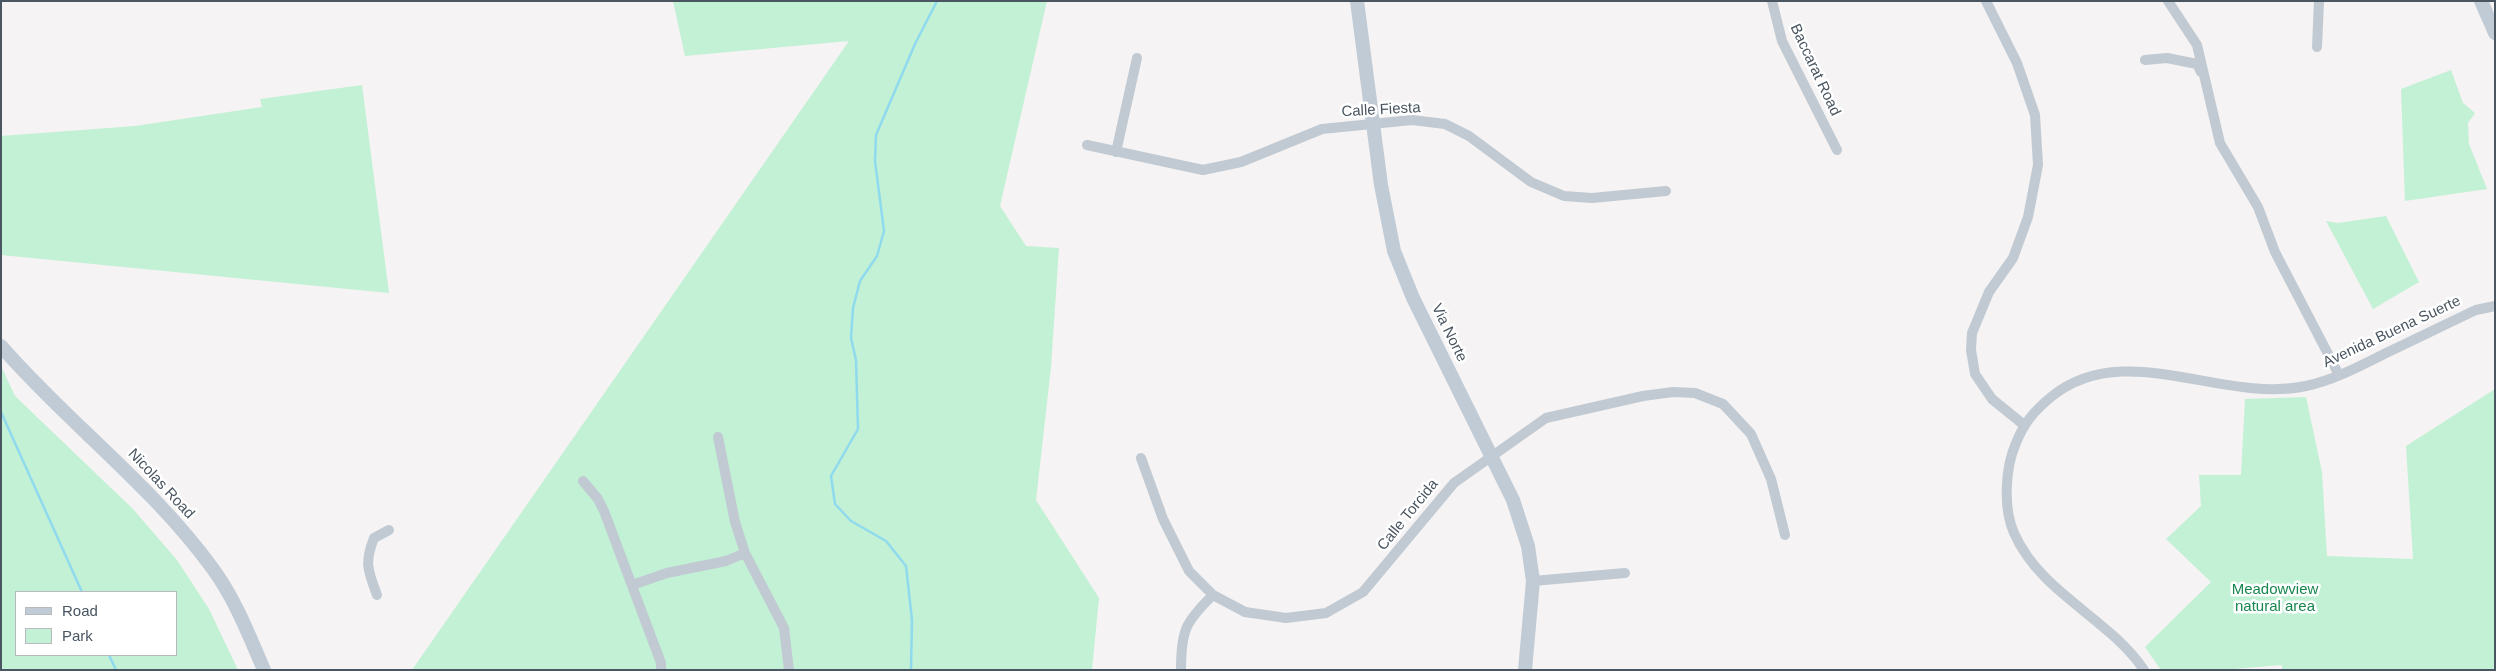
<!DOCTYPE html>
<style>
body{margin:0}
#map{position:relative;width:2496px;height:671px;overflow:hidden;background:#f5f3f3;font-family:Helvetica,sans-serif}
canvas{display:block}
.frame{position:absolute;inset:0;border:2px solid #4a5661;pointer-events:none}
.legend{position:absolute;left:15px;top:591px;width:162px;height:65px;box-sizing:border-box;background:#fff;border:1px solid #b7bbc0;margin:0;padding:6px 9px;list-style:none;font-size:15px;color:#4a5661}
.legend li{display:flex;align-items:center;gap:10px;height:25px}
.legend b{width:25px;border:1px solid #b7bbc0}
</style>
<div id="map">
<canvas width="2496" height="671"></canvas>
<div class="frame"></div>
<ul class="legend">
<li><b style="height:6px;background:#c1cbd6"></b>Road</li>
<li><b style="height:14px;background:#c3f1d5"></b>Park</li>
</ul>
</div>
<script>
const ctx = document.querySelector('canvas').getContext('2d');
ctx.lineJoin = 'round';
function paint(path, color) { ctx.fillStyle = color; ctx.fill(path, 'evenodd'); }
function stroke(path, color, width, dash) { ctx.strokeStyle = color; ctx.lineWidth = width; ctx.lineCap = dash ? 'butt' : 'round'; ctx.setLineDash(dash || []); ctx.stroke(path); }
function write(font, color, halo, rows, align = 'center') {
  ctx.font = font + ' Helvetica,sans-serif'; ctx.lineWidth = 5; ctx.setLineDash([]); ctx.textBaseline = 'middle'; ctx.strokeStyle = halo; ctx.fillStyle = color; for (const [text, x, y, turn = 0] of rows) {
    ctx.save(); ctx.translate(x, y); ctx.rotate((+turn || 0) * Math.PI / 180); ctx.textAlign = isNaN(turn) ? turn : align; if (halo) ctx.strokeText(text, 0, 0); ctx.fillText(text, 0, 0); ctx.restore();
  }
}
paint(new Path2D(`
 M673 1H1047L1000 206 1026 246 1059 248 1051 367 1036 500 1099 598 1092 670H412L849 41 685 56Z
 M2451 70 2463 103 2475 113 2468 123 2469 144 2487 189 2405 201 2401 89Z
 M362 85 389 293 1 255V136L135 126 262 107 260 99Z
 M2386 216 2419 282 2373 309 2326 221 2338 223Z
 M1 366 15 396 133 509 177 560 209 609 238 670H1ZM16 592H176V655H16Z
 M2495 389V670H2282V665L2221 670H2161L2145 647 2211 582 2166 539 2201 506 2199 475H2241L2245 399 2306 397 2322 472 2327 556 2413 559 2406 446Z`), '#c3f1d5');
stroke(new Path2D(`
 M1 412 82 592
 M109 655 116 670
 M911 670 912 620 906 566 886 541 851 521 835 504 831 476 858 429 856 360 851 338 853 308 860 281 877 256 884 231 875 161 876 135 915 44 937 1`), '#90daee', 2.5);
stroke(new Path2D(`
 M1772 1 1782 41 1837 150
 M1986 1 2017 63 2035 115 2038 165 2028 217 2013 258 1989 292 1972 333 1971 350 1975 374 1992 399 2024 425
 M2168 1 2197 45 2220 143 2258 207 2275 252 2339 375
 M2317 47 2319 1
 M2145 60 2167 58 2197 64 2201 72
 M1087 145 1203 170 1241 162 1322 129 1412 120 1445 124 1469 136 1531 182 1564 196 1592 198 1666 191
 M1116 152 1137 58
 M1141 458 1163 519 1189 571 1213 595 1245 612 1286 618 1326 613 1363 592 1454 483 1546 418 1643 396 1673 392 1695 393 1723 404 1751 434 1771 479 1785 535
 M583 481 598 499 604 511 661 663V670
 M745 553 784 628 789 670
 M1533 581 1625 573
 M632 585 667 573 726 561 745 553 735 522 718 437
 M377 595C368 571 364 563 374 538L389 530
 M1181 670C1181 631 1185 622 1213 595
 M2144 670C2108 617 2041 594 2014 533 2003 508 2005 468 2016 443 2024 423 2034 411 2051 397 2125 337 2220 404 2306 386 2334 380 2360 366 2386 353 2416 339 2446 324 2476 310L2495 306`), '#c1cad2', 10);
stroke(new Path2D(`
 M1357 1 1381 185 1394 251 1413 298 1513 500 1528 546 1533 581 1525 670
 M2481 1 2495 33
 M1 346C69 424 152 485 213 569 235 599 249 635 264 670`), '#c1cbd6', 14);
write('15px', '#4a5661', '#fff', [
 ["Baccarat Road",1815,70,65],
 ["Calle Fiesta",1381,110,-3],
 ["Avenida Buena Suerte",2392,332,-25],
 ["Via Norte",1449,333,64],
 ["Nicolas Road",161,484,47],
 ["Calle Torcida",1408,515,-51]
]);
write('15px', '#17864f', '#fff', [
 ["Meadowview",2275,590],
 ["natural area",2275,607]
]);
</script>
